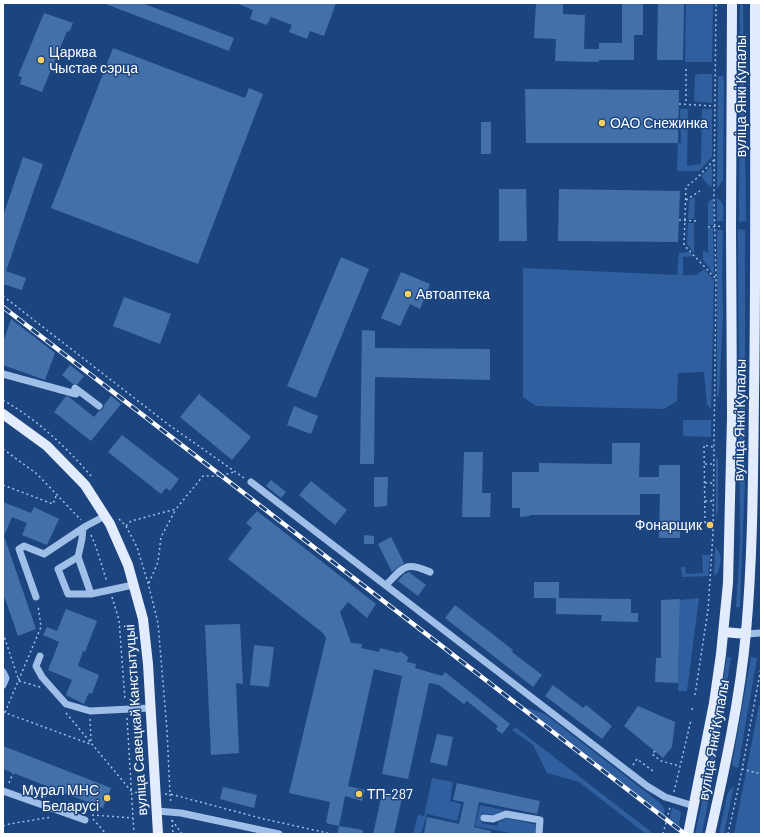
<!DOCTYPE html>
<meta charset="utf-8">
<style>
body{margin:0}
#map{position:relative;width:764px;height:837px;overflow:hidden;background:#1c457f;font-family:Barlow,sans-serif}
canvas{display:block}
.frame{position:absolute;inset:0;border:4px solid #fff;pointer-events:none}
</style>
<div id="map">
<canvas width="764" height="837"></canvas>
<div class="frame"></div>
</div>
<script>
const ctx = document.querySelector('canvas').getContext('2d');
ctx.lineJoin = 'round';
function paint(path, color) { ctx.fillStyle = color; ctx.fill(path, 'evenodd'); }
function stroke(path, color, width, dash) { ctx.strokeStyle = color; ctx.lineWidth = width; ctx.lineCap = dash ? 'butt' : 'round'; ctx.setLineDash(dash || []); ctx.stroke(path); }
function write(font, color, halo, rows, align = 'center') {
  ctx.font = font + ' Barlow,sans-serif'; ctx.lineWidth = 3; ctx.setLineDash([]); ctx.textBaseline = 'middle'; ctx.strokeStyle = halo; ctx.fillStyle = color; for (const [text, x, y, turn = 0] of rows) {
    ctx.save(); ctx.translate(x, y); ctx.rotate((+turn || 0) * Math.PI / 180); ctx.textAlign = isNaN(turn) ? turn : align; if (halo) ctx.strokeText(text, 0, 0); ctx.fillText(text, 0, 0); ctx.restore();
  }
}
paint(new Path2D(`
 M686 3H713L712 62H685Z
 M740 3H743L746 221 739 222Z
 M698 74H712V103L694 101 695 76Z
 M718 76H723L724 82 723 180 717 189Z
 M680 109H688L687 166 701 164 702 109H712V157L699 171H677L678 143H681Z
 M712 165V186L710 187 701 176Z
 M695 197 694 219H688L689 200Z
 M713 198 714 225H708V202Z
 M717 198C726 203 723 213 723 221H717Z
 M688 223H694V253L687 244Z
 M708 228H713L714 275 703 260V250L708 253Z
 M738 229 745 230V480L740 607H736L740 543Z
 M717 230H723L722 277 723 316 719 394 717 398Z
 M689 252 693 256 683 257V275H697L704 269 714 280 711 410 707 404 704 372 678 373 677 401 664 409 536 406 523 397V268L677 275 679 253Z
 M683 420H711V437L683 436Z
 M716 455 718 460V509L716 518Z
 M715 547C723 553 721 563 718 572L714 576Z
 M702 555H710L708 576 682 577 681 567H685L686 574 703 573Z
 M699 598 687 691H678L680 600Z
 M727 657H731C721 716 714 775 702 834H695L706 784Z
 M751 657 757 658 738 768 733 766 732 764Z
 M759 705H761V834H734Z
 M525 707 545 714 659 802C664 807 665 809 664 816Z
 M515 727 650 831 653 834H646L579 782 547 773 533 745 512 730Z
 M432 778 453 782 450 801 461 804 457 821 427 814 421 834H413L418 815 424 816Z
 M734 786 724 834H719L727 795 729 791Z
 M480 805 504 810 492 815 482 813 481 823 497 826 498 822 507 818 538 825 537 834H515L475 826Z
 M672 807 681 812 679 826 670 819Z`), '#2f5f9e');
paint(new Path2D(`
 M103 3H142L234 38 229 51Z
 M236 3H336L324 36 310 31 307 39 289 32 292 25 271 17 267 25 250 19 253 10Z
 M536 3H563V14L585 15 584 49H599V43H622V3H643V35H634V60H599V62L555 61 556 39 534 38Z
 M658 3H684L683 60H657Z
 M44 13 73 23 69 32 67 31 42 92 20 84 22 77 18 76Z
 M113 48 245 98 249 88 263 94 198 264 51 208Z
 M525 89 679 90 678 143H526Z
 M481 122H491V154H481Z
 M23 157 43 164 6 271 26 278 22 290 3 284V216Z
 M499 189H526L527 241H499Z
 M559 189 680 191 678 242 558 241Z
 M341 257 369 269 316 398 287 386Z
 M401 272 430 284 420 309 410 304 400 326 381 318Z
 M124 297 171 314 160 344 113 326Z
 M11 319 55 353 45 380 3 365V343Z
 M362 330 375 331V348L490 349V380L375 377 374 464H360Z
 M70 365 84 376 78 384H73L62 375Z
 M199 394 251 437 232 460 180 417Z
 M66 396 69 397 94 417 99 411 103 409 104 405 111 396 121 404 91 441 54 412Z
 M294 406 318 416 311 434 287 425Z
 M122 435 179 479 170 491 166 488 161 494 108 452Z
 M612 443H640L639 477H659V465H680V538H659L660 494H640V515H530V516L520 517V508H512V472H539V463L612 464Z
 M464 452H483L482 493H491L490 517H462Z
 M374 477H388L387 506 374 507Z
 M271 480 286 492 281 498 266 486Z
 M311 481 347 510 335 525 299 495Z
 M3 502 31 513 34 507 59 519 47 545 22 535 27 523 12 517 4 536 36 629 18 636 3 593Z
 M257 511 376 604 367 618 348 602 340 612 351 643 362 644 361 648 379 652 380 648 399 653 400 651 408 657 407 662 416 664 415 668 442 676 445 672 510 724 502 734 496 729 498 726 467 701 464 704 439 685 429 683 408 779 382 774 402 676 374 669 348 786 365 790 362 801 345 796 339 826 326 823 330 802 289 793 326 638 323 633 228 559 252 528 246 523Z
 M364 535 374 536V544H364Z
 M391 537 404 563 392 572 378 544Z
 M409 572 426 585 418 596 398 581 404 574Z
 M534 582H559V598H534Z
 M556 598 631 599V613H638V622L601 621 602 615 556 614Z
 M680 599 678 683 655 682 656 658H661V600Z
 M455 605 513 650 512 652 542 675 533 687 445 618Z
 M66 609 97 621 85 652 83 651 78 666 99 675 92 694 89 693 84 704 66 695 72 680 48 670 59 642 43 635 47 627 57 631Z
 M240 624 243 684 236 683 239 753 211 755 205 625Z
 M254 645 274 647 269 687 250 685Z
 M553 685 583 708 586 705 612 726 602 739 545 696Z
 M638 706 675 722 672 747 663 758 624 726Z
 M437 734 453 737 447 766 430 762Z
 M3 746 111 788 103 808 3 769Z
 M457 783 540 801 537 814 479 802 474 827 491 831V834H424L427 817 459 824 464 802 453 800Z
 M223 787 257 795 254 808 220 799Z
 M382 794 402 798 394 834H373Z
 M339 826 363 830V834H337Z`), '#4470a9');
stroke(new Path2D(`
 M686 69V104
 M679 104 715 106
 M714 160 695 180 686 187 684 245 716 279
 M686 200 700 191
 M679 220 697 221
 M708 227 722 226
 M3 296 169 425 244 478
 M3 400C39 421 65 446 92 477
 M3 449 37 474 81 520
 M705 464H713
 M705 483H713
 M3 485 53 504 56 496
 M705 501H713
 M119 519 126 526 137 547 148 583 158 623 167 730 170 794 264 819 332 834
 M680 523H713
 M705 523 704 445 713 447
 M126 526 131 521 176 509 203 476H220L234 472
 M91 535 95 544 107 582
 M149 583 158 562 161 537 176 509
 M112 597 119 620 125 700
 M3 633 19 681
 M19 681 40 687
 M695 695 708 610 713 533 716 279 714 195 716 3
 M692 710 693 706
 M3 712 93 745
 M66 713 132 792 139 795H147
 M3 717 41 627 38 605
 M127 718 134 834
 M90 719 91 741
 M655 751 652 754 661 761 680 766
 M633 765 637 759 653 771
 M742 769 761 774
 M9 783 13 773
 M674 792 691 720
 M165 794H170L171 804
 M45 797 49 787
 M80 810 84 801
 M92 815 133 818
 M93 819 106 834
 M172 820 173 834
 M172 820 182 834
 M3 826 9 824 52 817
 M663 834 670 807
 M728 834 740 780 761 668`), '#9fbfe9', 1.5, [2, 3]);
stroke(new Path2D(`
 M3 374 76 394 79 391
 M75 388 99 406
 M251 482 647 786 665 797 694 806
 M78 557 82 539 83 528
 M386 585C404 567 405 561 430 572
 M91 594H68L58 569 78 557 91 594 133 585
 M36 597 19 549 24 546 44 554 86 526 105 516
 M746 634 761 633
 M40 656 36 666 42 677 66 704 90 711 151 708
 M3 672 6 678 3 685
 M3 791 85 820
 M157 811 181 813 279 834
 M484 818 493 819 506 814 540 820 539 834`), '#9fbfe9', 7);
stroke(new Path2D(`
 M3 414 47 446 85 485 110 524 128 565 143 619 148 664 158 834
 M724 632 746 634
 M688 834 714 703 721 654 728 583 732 416 731 226 732 3
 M710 834C725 768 740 699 746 632 753 554 753 475 754 397 756 266 755 134 755 3`), '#e2ecfe', 10);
const rail = new Path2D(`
 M3 307 685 834`);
stroke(rail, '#fff', 4.5);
stroke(rail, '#1c457f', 3, [9]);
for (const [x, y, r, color] of [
 [41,60,4,"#f9cf5d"],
 [602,123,4,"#f9cf5d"],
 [408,294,4,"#f9cf5d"],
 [710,525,4,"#f9cf5d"],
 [359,794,4,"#f9cf5d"],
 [107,798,4,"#f9cf5d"]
]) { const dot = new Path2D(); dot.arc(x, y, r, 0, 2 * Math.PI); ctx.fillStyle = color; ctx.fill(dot); stroke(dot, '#1c457f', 1.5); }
write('14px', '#fff', '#1c457f', [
 ["Царква",49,52],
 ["Чыстае сэрца",49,68],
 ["ОАО Снежинка",610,123],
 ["Автоаптека",416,294],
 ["Фонарщик",702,525,"right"],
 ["Мурал МНС",99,790,"right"],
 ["Беларусі",99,806,"right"],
 ["ТП-287",367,794]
], 'left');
write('14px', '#fff', '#1c457f', [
 ["вуліца Янкі Купалы",741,96,-90],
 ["вуліца Янкі Купалы",740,420,-89],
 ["вуліца Савецкай Канстытуцыі",136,720,-94],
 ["вуліца Янкі Купалы",714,740,-80]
]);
</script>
